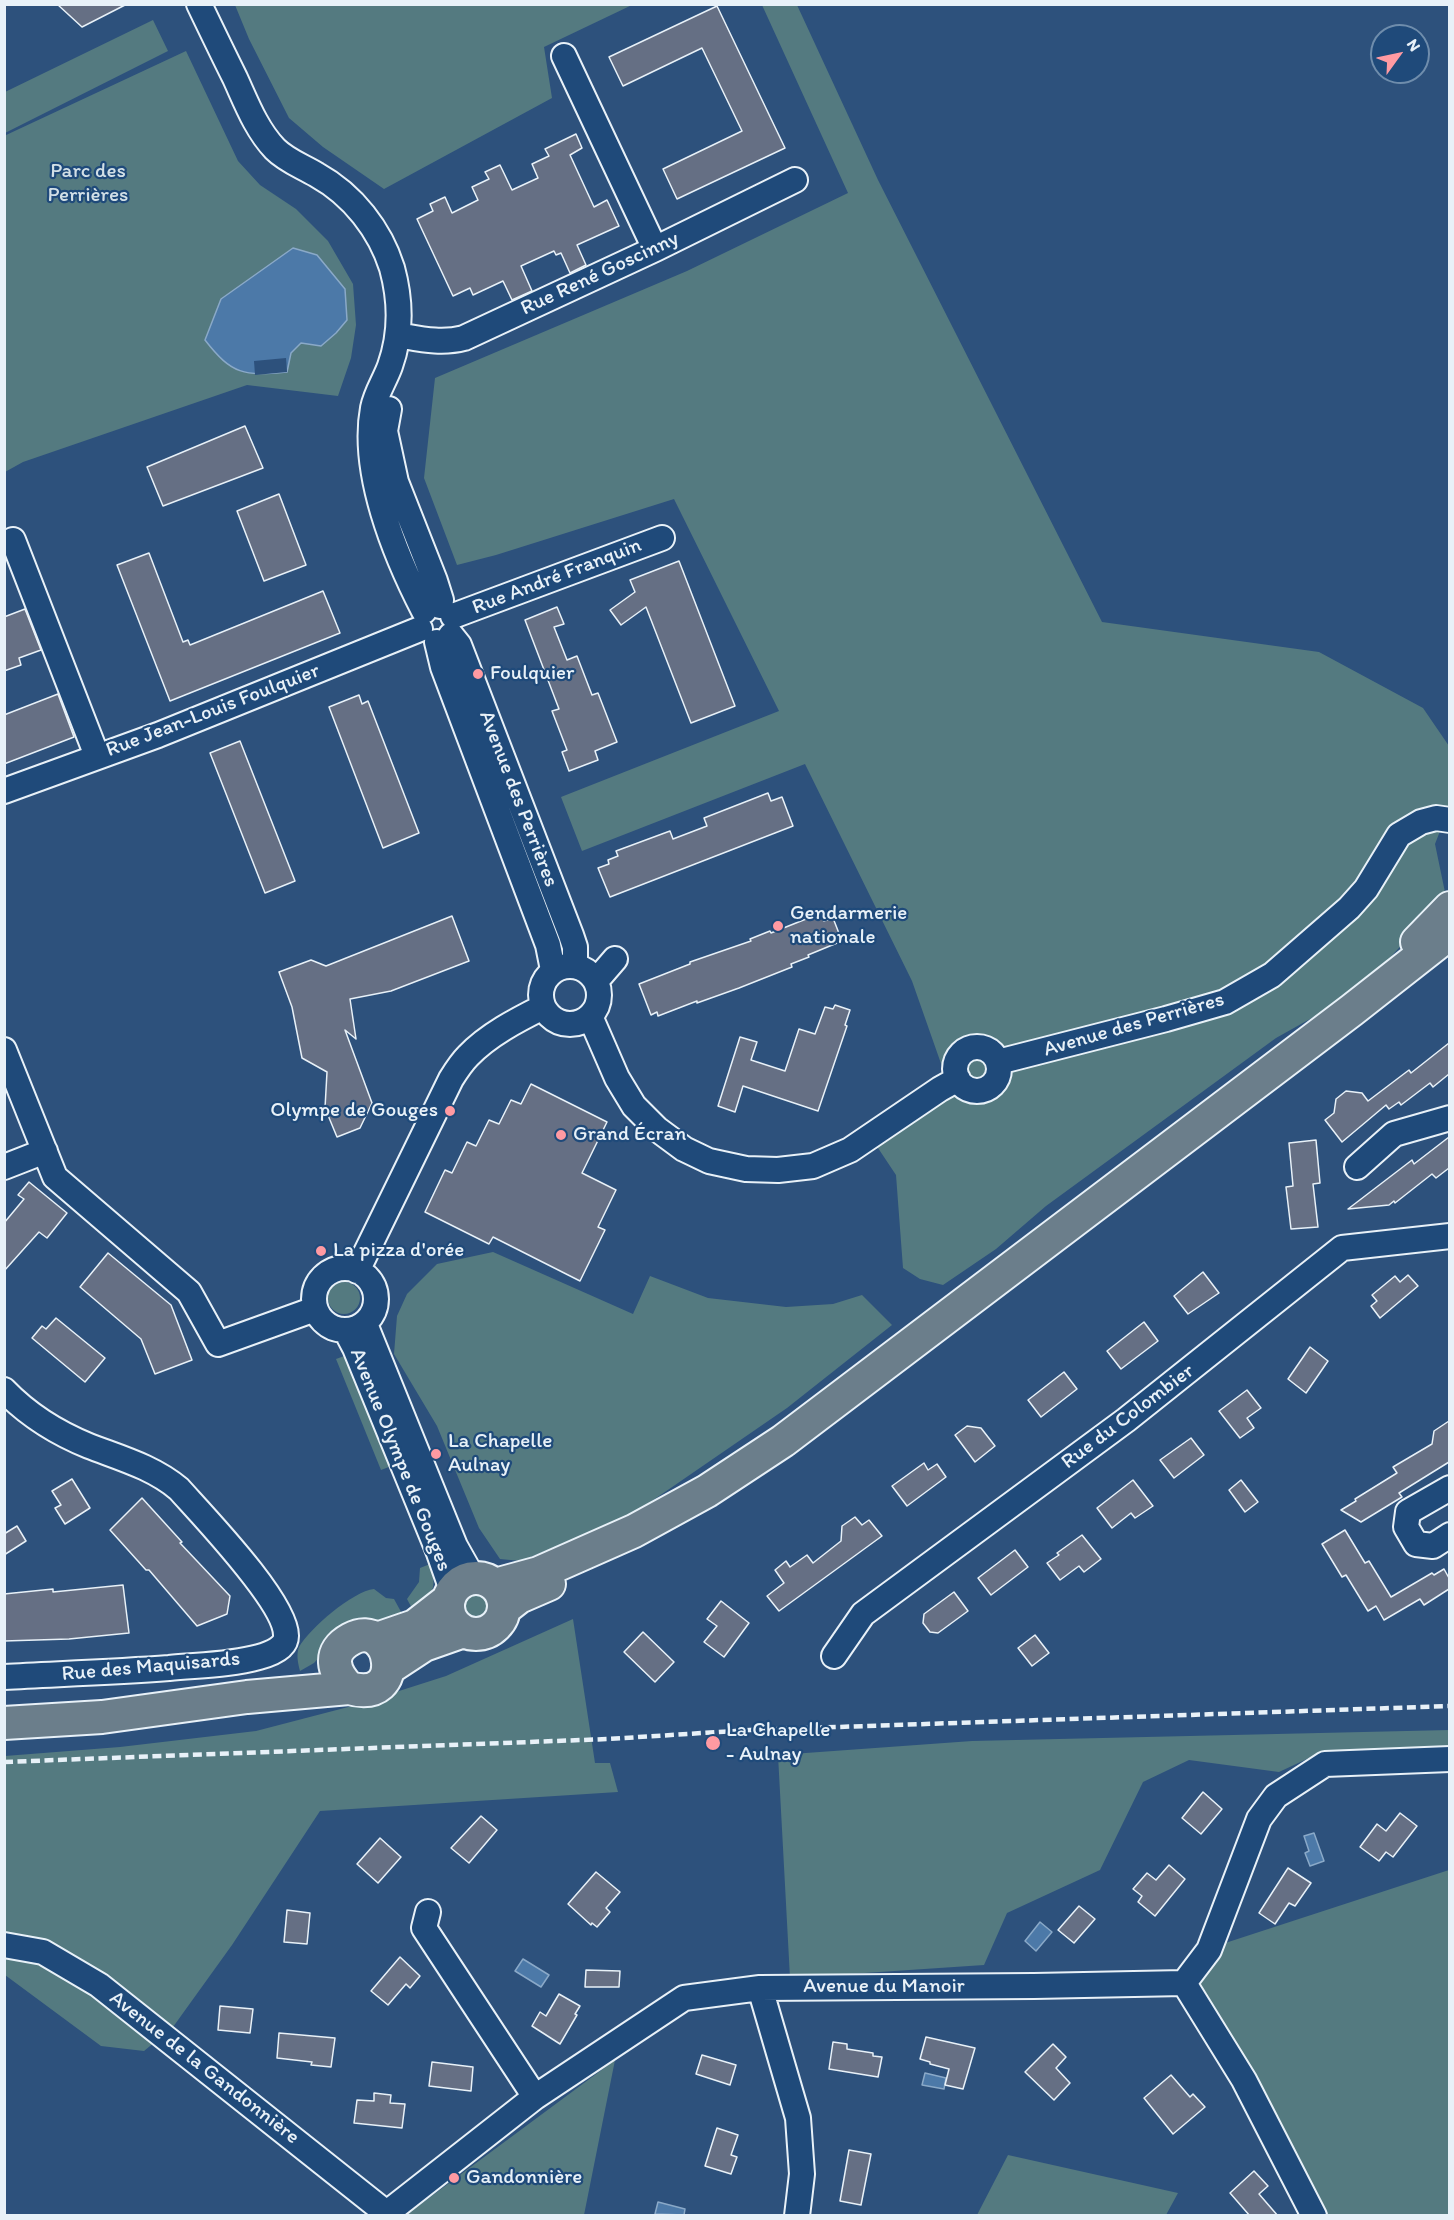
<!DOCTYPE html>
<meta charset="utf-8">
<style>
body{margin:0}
#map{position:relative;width:1454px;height:2220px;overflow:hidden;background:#2d517c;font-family:Itim,sans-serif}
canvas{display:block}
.frame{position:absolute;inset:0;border:6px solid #e8f1f8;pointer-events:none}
.north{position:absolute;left:1370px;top:24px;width:60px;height:60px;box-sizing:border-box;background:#1f4a7a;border:2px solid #6f8dac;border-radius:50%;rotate:57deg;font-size:16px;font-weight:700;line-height:24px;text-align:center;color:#e8f1f8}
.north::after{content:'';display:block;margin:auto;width:21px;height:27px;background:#ff9aa2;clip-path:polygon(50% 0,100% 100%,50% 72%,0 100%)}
</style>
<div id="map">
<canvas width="1454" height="2220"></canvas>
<div class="frame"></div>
<div class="north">N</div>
</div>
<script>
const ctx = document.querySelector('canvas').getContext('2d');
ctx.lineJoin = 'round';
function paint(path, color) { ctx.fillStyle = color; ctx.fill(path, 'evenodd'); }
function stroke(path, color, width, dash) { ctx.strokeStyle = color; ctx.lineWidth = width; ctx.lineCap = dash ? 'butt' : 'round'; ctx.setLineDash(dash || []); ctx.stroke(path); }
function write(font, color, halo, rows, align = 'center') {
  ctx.font = font + ' Itim,sans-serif'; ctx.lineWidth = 4.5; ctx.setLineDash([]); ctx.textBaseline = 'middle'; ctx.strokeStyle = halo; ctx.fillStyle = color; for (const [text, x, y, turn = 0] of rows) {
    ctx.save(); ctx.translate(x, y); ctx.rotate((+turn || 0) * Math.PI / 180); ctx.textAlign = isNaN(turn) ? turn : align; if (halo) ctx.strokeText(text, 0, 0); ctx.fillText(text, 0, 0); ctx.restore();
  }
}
paint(new Path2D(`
 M235 5H632L544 47 552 98 384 189 323 147 289 118 249 39Z
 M762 5H797L878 180 1102 622 1319 652 1423 708 1449 746V808L1435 844 1446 897 1385 963 1344 1000 1276 1038 1046 1206 996 1249 943 1285 920 1279 903 1268 896 1175 874 1142 951 1092 912 981 805 764 582 851 561 797 779 711 674 499 496 555 457 565 424 478 435 378 687 271 848 193Z
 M153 20 168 51 5 133V92Z
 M186 51 238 161 260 185 296 209 328 241 353 284 356 325 351 358 338 396 247 385 23 462 5 472 4 136Z
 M493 1252 633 1314 650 1276 708 1298 786 1307 833 1304 862 1295 892 1325 787 1408 630 1516 521 1561 500 1559 479 1528 437 1426 394 1354 397 1316 407 1294 437 1264Z
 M328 1298a16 16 0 1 1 32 0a16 16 0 1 1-32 0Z
 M350 1354 394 1465 381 1470 336 1359Z
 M430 1564C438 1591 432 1593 414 1612L407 1599 419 1582 420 1568Z
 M374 1589 386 1598 394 1599 405 1619 325 1651 314 1663 300 1671C298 1663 296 1655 299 1647 309 1629 353 1591 374 1589Z
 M465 1605a11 11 0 1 1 22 0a11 11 0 1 1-22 0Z
 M573 1619 595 1763H610L618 1792 320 1811 232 1945 173 2027 144 2051 101 2046 5 1975V1756L120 1747 256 1731 352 1706 446 1676Z
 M1450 1730 1449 1748 1324 1751 1279 1772 1189 1760 1143 1782 1100 1870 1007 1913 984 1965 790 1978 778 1755 972 1741Z
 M1449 1870V2215H1327L1271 2106 1197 1987 1213 1947Z
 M615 2060 584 2215H406Z
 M1008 2155 1178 2193 1166 2215H977Z`), '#547a80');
const water = new Path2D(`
 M293 248 317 255 345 289 347 320 336 333 321 346 301 343 291 353 287 372C244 376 232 375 205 340L221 299Z
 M1314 1833 1324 1861 1310 1866 1305 1853 1309 1851 1304 1836Z
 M1040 1922 1052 1932 1036 1951 1025 1941Z
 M523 1959 549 1975 541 1987 515 1971Z
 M925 2073 946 2078 944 2089 922 2085Z
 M658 2202 685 2209 684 2215 655 2214Z`);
paint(water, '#4c79a8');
stroke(water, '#8aa9c8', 1.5);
paint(new Path2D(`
 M286 358 287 372 255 375 254 361Z`), '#2d517c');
const building = new Path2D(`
 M57 4H127L82 27Z
 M717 6 785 148 677 199 663 169 742 131 702 48 623 86 609 57Z
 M576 134 582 148 570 155 594 207 607 200 619 226 577 245 586 265 570 273 561 253 556 255 554 251 521 266 532 291 512 300 503 281 473 295 470 288 453 296 417 219 433 211 430 204 445 197 452 213 478 200 472 187 489 179 485 172 500 165 512 190 538 178 532 164 549 156 545 149Z
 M245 426 263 468 163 506 147 467Z
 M279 494 306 565 264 581 237 511Z
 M149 553 183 642 188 640 190 645 323 591 340 633 170 701 117 565Z
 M679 561 735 706 691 723 646 607 621 625 610 610 635 592 630 580Z
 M557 607 564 624 554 627 567 660 577 656 592 695 598 693 617 742 595 751 598 760 569 771 562 752 567 750 552 711 559 709 525 620Z
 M25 609 41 650 19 658 21 665 4 671V617Z
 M58 694 74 737 4 764V715Z
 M359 695 362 704 368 701 419 833 383 848 329 707Z
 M240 741 295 881 265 893 210 753Z
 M768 793 771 801 782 797 793 826 610 897 598 868 609 864 608 860 618 856 616 851 670 831 673 839 707 826 704 818Z
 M821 913 824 921 833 918 842 941 808 955 809 957 791 964 792 967 739 988 697 1003V1001L658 1016 657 1012 651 1015 639 984 690 964V962L751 941 750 939 770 931 771 933Z
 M452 916 469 961 391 991 350 999 356 1039 345 1030 372 1103 360 1128 337 1137 325 1108 327 1072 302 1058 292 1007 279 972 311 960 326 966Z
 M835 1005 850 1010 845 1025 847 1026 818 1111 743 1086 735 1112 718 1106 740 1037 757 1042 751 1060 785 1071 799 1029 815 1034 825 1007 833 1009Z
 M1449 1043V1074L1433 1087 1430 1083 1401 1105 1399 1102 1389 1109 1386 1105 1342 1142 1325 1120 1334 1113 1336 1099 1346 1091 1362 1093 1368 1101 1409 1070 1411 1073Z
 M531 1084 607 1122 582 1173 616 1190 598 1227 605 1230 580 1281 493 1237 489 1244 425 1212 445 1170 452 1173 467 1142 476 1146 489 1120 499 1124 511 1100 521 1104Z
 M1449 1137V1168L1436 1178 1432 1174 1395 1203 1394 1201 1389 1205 1348 1209 1412 1160 1414 1164Z
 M1316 1140 1320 1183 1313 1184 1318 1227 1291 1229 1286 1187 1293 1186 1289 1143Z
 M29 1182 67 1213 47 1238 39 1232 4 1271V1223L24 1199 18 1195Z
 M108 1253 171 1305 192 1360 155 1374 141 1339 80 1287Z
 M1203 1272 1219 1293 1188 1314 1174 1296Z
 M1408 1275 1418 1286 1380 1318 1371 1306 1377 1301 1372 1295 1395 1276 1400 1282Z
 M56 1318 105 1358 85 1382 32 1338 42 1326 46 1329Z
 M1144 1322 1158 1341 1121 1369 1107 1351Z
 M1310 1347 1328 1361 1306 1393 1288 1379Z
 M1064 1372 1077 1389 1041 1417 1028 1400Z
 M1247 1390 1261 1408 1247 1418 1254 1428 1240 1438 1219 1411Z
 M1449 1421V1462L1399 1493 1402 1497 1361 1522 1341 1510 1356 1501 1355 1499 1397 1473 1393 1467 1432 1444 1434 1431Z
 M967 1426 981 1428 995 1446 975 1462 955 1435Z
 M1191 1438 1204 1455 1174 1478 1160 1460Z
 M924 1463 928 1470 937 1464 946 1477 907 1506 892 1486Z
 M72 1479 90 1508 65 1524 55 1508 61 1505 52 1491Z
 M1133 1480 1153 1506 1135 1518 1131 1513 1112 1528 1097 1508Z
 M1241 1480 1258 1502 1245 1512 1229 1490Z
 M142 1498 182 1542 180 1543 230 1596 227 1614 197 1626 149 1570H146L110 1530Z
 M855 1517 862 1525 869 1520 882 1536 779 1611 767 1596 784 1583 775 1570 786 1561 790 1567 807 1555 813 1563 841 1541 842 1526Z
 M17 1526 26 1541 4 1555V1534Z
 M1345 1530 1365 1563 1369 1561 1391 1597 1432 1573 1434 1575 1444 1569 1449 1578V1589L1424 1605 1420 1599 1384 1620 1376 1606 1368 1611 1346 1575 1342 1577 1322 1544Z
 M1082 1535 1101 1559 1084 1572 1079 1566 1060 1580 1047 1563 1059 1555 1057 1553Z
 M1015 1550 1028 1567 991 1595 978 1578Z
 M123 1585 129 1633 69 1639 4 1641V1594L53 1589V1592Z
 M954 1592 968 1611 938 1633 930 1632 923 1623 924 1614Z
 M721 1601 749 1623 724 1657 704 1642 717 1626 707 1619Z
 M643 1632 674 1662 655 1682 624 1652Z
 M1035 1635 1049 1653 1032 1666 1018 1648Z
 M1203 1792 1222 1809 1201 1834 1182 1818Z
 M1400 1813 1417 1826 1393 1857 1386 1852 1379 1861 1360 1847 1377 1824 1386 1831Z
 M481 1816 497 1830 469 1863 451 1848Z
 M380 1838 401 1857 378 1883 357 1864Z
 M1169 1865 1185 1879 1155 1916 1138 1902 1142 1896 1133 1889 1147 1873 1156 1880Z
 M1288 1868 1311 1883 1295 1906 1289 1903 1275 1924 1259 1913Z
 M596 1872 620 1892 606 1908 610 1912 597 1927 592 1923 591 1925 568 1904Z
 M1079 1906 1095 1919 1074 1943 1058 1930Z
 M287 1910 310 1913 307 1944 284 1942Z
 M400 1957 420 1976 410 1988 406 1984 388 2005 371 1991Z
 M586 1970 620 1971 619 1987H585Z
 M559 1994 580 2006 575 2014 577 2015 560 2044 532 2026 540 2012 546 2016Z
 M220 2006 253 2009 250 2033 218 2030Z
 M279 2033 335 2038 331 2067 311 2065 312 2062 277 2058Z
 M926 2037 975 2048 963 2089 945 2085 949 2069 930 2064V2062L920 2059Z
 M833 2042 847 2044V2049L873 2053V2056L882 2057 878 2077 829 2069Z
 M1053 2044 1066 2057 1056 2068 1070 2083 1054 2100 1025 2072Z
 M702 2055 736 2065 730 2085 696 2074Z
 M432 2062 473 2067 471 2091 429 2086Z
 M1171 2075 1190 2097 1193 2094 1205 2107 1173 2134 1144 2098Z
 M374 2093 391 2095 390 2103 405 2104 402 2128 354 2123 357 2100 374 2101Z
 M717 2128 738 2135 731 2155 737 2157 731 2174 705 2166Z
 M849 2150 871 2154 861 2205 840 2201Z
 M1254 2171 1268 2186 1259 2194 1278 2216H1250L1230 2193Z`);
paint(building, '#656f84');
stroke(building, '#e8f1f8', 1.5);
const minor = new Path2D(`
 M199 4C211 29 223 54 235 78 246 102 256 129 275 149 287 161 302 166 317 175 353 195 380 230 392 268 401 301 401 335 390 366 385 380 376 393 373 408 361 472 395 555 424 611
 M564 56 655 249
 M398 335C421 339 441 344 464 338L655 249 795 180
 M389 409 385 431 396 482 435 581 441 600 440 606
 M13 540 97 756
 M453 616 662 538
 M451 635 459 645 571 935 575 947V966
 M437 642 443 667 548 945 553 970
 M4 791 158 735 420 629
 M541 995a29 29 0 1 1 58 0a29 29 0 1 1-58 0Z
 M596 981 615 959
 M590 1016 617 1078 634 1106 657 1129 684 1149 709 1161 746 1169 778 1170 813 1166 850 1150 940 1089 958 1079
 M955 1069a22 22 0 1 1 44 0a22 22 0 1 1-44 0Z
 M4 1050 55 1177 189 1292 218 1344 315 1309
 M998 1062 1166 1019 1225 1002 1272 975 1349 908 1366 889 1399 835 1421 822 1436 818 1450 820
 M4 1167 45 1151
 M1357 1167 1394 1134 1450 1118
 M314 1299a31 31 0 1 1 62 0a31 31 0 1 1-62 0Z
 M357 1271 451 1079C456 1071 461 1063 468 1056 488 1035 517 1020 543 1007
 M365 1324 455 1546 473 1578
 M346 1331 355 1348 439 1553 452 1590
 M4 1390C28 1415 57 1433 89 1446 120 1458 153 1467 179 1489 203 1516 287 1603 286 1636 286 1648 270 1654 259 1657 230 1665 199 1665 169 1668 114 1672 59 1674 4 1677
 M1450 1488 1408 1512 1406 1527 1416 1544 1433 1546 1450 1535
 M834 1656 863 1614 1126 1420 1342 1248 1450 1236
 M428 1912 424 1928 535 2097
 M4 1945 43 1952 99 1985 390 2216
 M1184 1983 1209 1950 1259 1819 1276 1796 1325 1764 1450 1759
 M1184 1983 1244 2080 1314 2216
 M760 1988 798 2118 802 2174 797 2216
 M387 2213 535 2097 684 1998 760 1988 1034 1986 1184 1983`);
const major = new Path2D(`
 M1417 942 1450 908
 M448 1606a28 28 0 1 1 56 0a28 28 0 1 1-56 0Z
 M495 1585 539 1573 634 1531 707 1491 783 1441 1352 1010 1450 933
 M505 1608 519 1597 549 1584
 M377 1639 415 1626 447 1601
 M389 1668 424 1645 461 1632
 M4 1723 102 1717 247 1697 349 1688C409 1705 392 1616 351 1639 327 1652 333 1672 349 1688`);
stroke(minor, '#e8f1f8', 28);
stroke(major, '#e8f1f8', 36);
stroke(minor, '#1f4a7a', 24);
stroke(major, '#6b7e8b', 32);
stroke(new Path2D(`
 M4 1762 608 1739 750 1730 1450 1706`), '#e8f1f8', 4.5, [9, 4.5]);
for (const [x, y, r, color] of [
 [478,674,6,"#ff9aa2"],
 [778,926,6,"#ff9aa2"],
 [450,1111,6,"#ff9aa2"],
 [561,1135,6,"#ff9aa2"],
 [321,1251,6,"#ff9aa2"],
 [436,1454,6,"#ff9aa2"],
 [713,1743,8,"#ff9aa2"],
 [454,2178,6,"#ff9aa2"]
]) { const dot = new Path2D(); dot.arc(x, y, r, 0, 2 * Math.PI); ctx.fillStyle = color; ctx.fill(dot); stroke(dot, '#1f4a7a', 2); }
write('21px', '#d2dfe6', '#1f4a7a', [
 ["Parc des",88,172],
 ["Perrières",88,196]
]);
write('21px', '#e8f1f8', '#1f4a7a', [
 ["Rue René Goscinny",600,274,-25],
 ["Rue André Franquin",557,577,-21],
 ["Rue Jean-Louis Foulquier",213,711,-21],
 ["Avenue des Perrières",518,799,69],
 ["Avenue des Perrières",1134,1025,-16],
 ["Rue du Colombier",1128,1417,-37],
 ["Avenue Olympe de Gouges",400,1460,68],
 ["Rue des Maquisards",151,1667,-5],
 ["Avenue du Manoir",884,1987],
 ["Avenue de la Gandonnière",204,2068,38]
]);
write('21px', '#e8f1f8', '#1f4a7a', [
 ["Foulquier",490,674],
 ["Gendarmerie",790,914],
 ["nationale",790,938],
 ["Olympe de Gouges",438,1111,"right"],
 ["Grand Écran",573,1135],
 ["La pizza d'orée",333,1251],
 ["La Chapelle",448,1442],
 ["Aulnay",448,1466],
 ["La Chapelle",726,1731],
 ["- Aulnay",726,1755],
 ["Gandonnière",466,2178]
], 'left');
</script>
